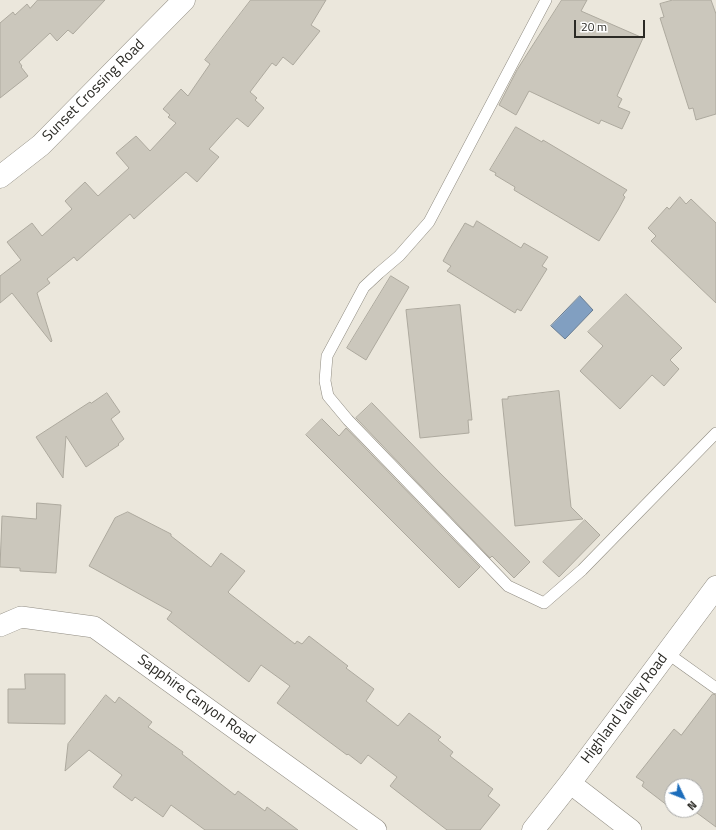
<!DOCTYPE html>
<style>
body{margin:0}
#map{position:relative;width:716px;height:830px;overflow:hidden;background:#ebe7dc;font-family:"Titillium Web",sans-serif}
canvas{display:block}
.north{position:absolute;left:664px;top:778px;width:40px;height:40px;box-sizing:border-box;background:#fff;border:1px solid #aaaaa8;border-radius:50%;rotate:133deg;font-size:11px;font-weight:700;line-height:16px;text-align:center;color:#2b2a25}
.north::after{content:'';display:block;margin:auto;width:14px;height:18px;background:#1c6dbb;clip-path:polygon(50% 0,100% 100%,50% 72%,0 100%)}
.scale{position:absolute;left:574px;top:20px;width:71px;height:18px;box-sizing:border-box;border:2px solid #2b2a25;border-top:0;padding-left:5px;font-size:12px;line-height:14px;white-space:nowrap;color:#2b2a25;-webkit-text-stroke:3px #fff;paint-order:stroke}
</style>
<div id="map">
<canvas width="716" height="830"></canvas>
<div class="north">N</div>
<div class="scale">20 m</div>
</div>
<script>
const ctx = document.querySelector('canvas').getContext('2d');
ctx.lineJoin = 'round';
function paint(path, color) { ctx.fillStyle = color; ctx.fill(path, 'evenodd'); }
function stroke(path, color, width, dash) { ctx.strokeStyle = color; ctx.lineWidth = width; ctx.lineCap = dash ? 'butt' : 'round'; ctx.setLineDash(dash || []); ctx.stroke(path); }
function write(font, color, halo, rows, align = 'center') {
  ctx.font = font + ' "Titillium Web",sans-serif'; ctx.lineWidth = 3.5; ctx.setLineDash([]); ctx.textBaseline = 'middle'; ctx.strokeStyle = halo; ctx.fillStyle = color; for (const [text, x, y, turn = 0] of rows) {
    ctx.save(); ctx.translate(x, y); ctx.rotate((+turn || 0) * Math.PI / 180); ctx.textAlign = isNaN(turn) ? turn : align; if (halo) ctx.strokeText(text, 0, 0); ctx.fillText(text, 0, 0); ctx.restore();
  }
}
const water = new Path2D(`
 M580 296 593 310 565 339 551 326Z`);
paint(water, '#819fc1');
stroke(water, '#677c92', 1);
const building = new Path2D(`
 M38 0H105L73 34 68 30 57 41 50 33 19 62 22 66 21 67 28 76 0 98V23L13 12 15 15 27 4 30 8Z
 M251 0H326L311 25 320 31 293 65 283 57 276 66 272 63 250 92 257 98 255 100 264 108 248 127 237 118 209 149 219 157 197 182 186 172 134 219 130 214 77 261 74 257 47 279 50 283 37 293 52 341 51 342 12 293 0 303V276L21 260 7 242 32 223 42 236 72 209 65 201 85 182 98 196 129 168 116 153 136 136 150 151 176 123 168 117 170 115 163 109 181 89 188 96 210 64 205 60Z
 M562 0H587L581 11 643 38 617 96 622 99 618 107 630 112 622 129 601 120 599 124 529 91 516 115 499 105 517 70Z
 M673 0H711L716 14V114L696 120 693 108 689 109 660 18 664 17 660 4Z
 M516 127 542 142 543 140 627 190 623 195 625 197 618 210 599 241 514 190 515 187 495 175 496 173 490 170Z
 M680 197 686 204 691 199 716 223V303L651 241 656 236 648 228 667 207 669 209Z
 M477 221 521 248 524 243 548 257 542 266 547 269 521 311 517 309 515 313 447 271 451 266 443 261 450 248 465 223 473 227Z
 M391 276 409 287 366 360 347 348Z
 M626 294 682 348 670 360 679 369 664 386 652 375 620 409 580 371 603 346 588 332Z
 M460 305 472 420H468L469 433 420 438 406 310Z
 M559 391 571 507 583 519 515 526 502 399H508V397Z
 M107 393 120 412 111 419 124 439 118 444 119 445 86 467 66 436 63 478 36 437 90 402 91 403Z
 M372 403 440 473 530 562 514 578 492 556 490 558 356 418Z
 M322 419 339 436 346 428 480 567 459 588 306 435Z
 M37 503 61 505 56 573 20 571V568L0 567 2 516 36 519Z
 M128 512 171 534V536L211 567 221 553 245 571 228 592 230 594 295 644 297 641 302 644 309 636 348 666 346 668 374 689 366 701 398 726 409 713 441 737 438 740 453 752 450 756 493 789 488 796 500 805 480 830H447L390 786 397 777 368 755 361 764 348 754 347 755 277 703 290 686 261 665 249 682 167 619 172 612 89 566 115 518Z
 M585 520 600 535 559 577 543 562Z
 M25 674H65V724L8 723V689H25Z
 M713 694 716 695V827L693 810H696V786H672V809L642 786 644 782 636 777 674 729 681 735Z
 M106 695 115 703 119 697 152 722 148 727 183 752 182 754 235 795 238 791 265 811 267 807 298 830H205L171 805 163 817 135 797 132 801 113 787 122 775 89 750 65 771 68 744Z`);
paint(building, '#cbc7bc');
stroke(building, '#ada99e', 1);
const service = new Path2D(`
 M546 0 429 222 399 256 379 273 364 287 327 356 325 381 328 396 348 420 508 586 544 603 582 570 716 433
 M667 653 716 688`);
const minor = new Path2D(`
 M0 626 21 617 94 627 376 830
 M570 783 631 830`);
const tertiary = new Path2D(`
 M0 177 41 145 184 0
 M533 830 570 783 716 587`);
stroke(service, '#908c82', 12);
stroke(minor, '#908c82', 22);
stroke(tertiary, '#908c82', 23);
stroke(service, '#fff', 11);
stroke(minor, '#fff', 21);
stroke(tertiary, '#fff', 22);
write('15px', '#2b2a25', '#fff', [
 ["Sunset Crossing Road",94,91,-45],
 ["Sapphire Canyon Road",196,700,36],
 ["Highland Valley Road",625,709,-53]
]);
</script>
